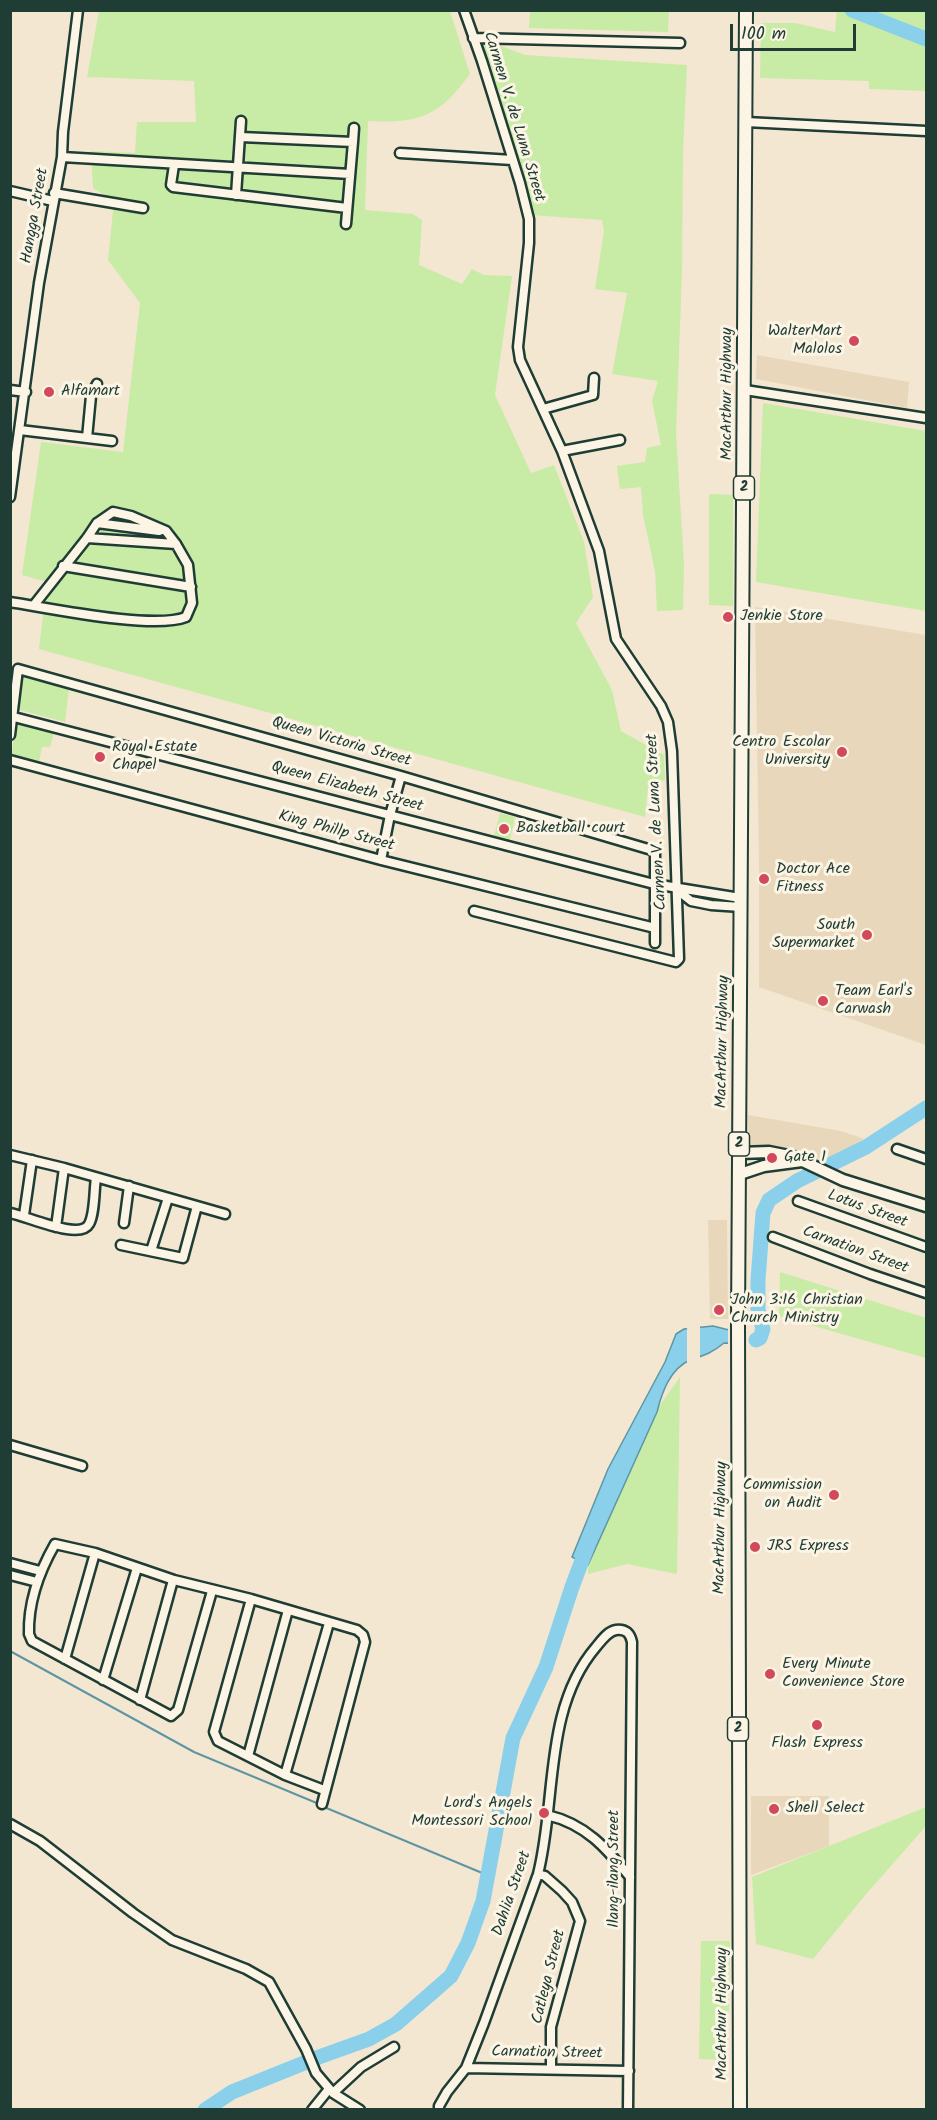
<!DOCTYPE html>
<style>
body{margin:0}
#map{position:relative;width:937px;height:2120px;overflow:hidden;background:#f3e7d1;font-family:Kalam,sans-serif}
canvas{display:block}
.frame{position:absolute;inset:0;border:12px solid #1f3d34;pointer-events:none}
.scale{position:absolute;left:730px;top:24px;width:126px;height:27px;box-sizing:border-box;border:3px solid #1f3d34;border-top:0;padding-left:8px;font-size:18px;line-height:21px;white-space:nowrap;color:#1f3d34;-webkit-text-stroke:4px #fcf5e5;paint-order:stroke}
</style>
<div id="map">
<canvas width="937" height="2120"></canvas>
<div class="frame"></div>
<div class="scale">100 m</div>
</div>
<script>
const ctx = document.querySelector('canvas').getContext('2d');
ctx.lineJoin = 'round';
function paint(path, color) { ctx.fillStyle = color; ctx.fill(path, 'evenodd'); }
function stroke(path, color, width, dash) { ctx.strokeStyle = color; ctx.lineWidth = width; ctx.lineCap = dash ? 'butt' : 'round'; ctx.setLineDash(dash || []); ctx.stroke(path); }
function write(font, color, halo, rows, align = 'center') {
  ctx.font = font + ' Kalam,sans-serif'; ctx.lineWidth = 6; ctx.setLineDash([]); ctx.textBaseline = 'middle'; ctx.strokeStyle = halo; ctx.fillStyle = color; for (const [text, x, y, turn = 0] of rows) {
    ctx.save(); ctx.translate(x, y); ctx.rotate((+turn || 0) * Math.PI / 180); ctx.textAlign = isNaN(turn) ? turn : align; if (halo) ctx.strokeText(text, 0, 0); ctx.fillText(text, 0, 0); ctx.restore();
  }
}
paint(new Path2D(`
 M757 355 909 382 907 408 756 379Z
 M755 607 926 635V1045L759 987V865Z
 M748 1115 841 1131 864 1139 821 1164 804 1156 749 1145Z
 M708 1220H727L728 1319H710Z
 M751 1796H829V1846L751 1875Z`), '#e8d7ba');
paint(new Path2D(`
 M99 11H450L470 74C439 116 420 124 368 121L365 210 413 214 422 220 419 265 462 284 472 269 484 275 512 276 495 395 531 473 554 465 584 542 593 597 576 623 612 690 621 731 664 755 665 780 648 787 645 817 39 649 47 582 22 575 41 442 123 452 140 303 108 260 114 201 93 188 91 151 135 153 137 122H196L194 81 87 77Z
 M530 11H669L668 32 529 28Z
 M837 11H926V91L869 89V81L760 78 761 23H795L835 32Z
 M491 42 525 55 687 65 683 152 682 272 676 434 684 563 683 610 657 611 655 571 643 515 641 487 620 489 617 466 645 462 647 448 661 445 652 401 658 381 612 374 627 293 595 289 604 231 602 220 531 215 477 44Z
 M763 403 926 431V611L756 582Z
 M709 494 733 495V606L709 605Z
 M21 677 69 688 65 722 16 709Z
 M15 723 54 733 50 747H42L39 762 12 754Z
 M500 813 515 817 509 844 493 841Z
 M780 1272 926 1318V1358L779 1316Z
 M680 1377 677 1574 627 1564 588 1574V1565L658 1408Z
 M926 1807V1826L867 1893 813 1959 756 1944 752 1877Z
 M701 1941H730L728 2060 699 2059Z`), '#c8eba5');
const water = new Path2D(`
 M760 1324H767C766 1332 764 1340 755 1344L724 1343C712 1353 705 1355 690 1360 670 1369 662 1392 657 1412L588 1565 572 1557 608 1469 665 1362 676 1334 684 1329 713 1326 753 1336 759 1332Z`);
paint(water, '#8ad0eb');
stroke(water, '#5f95a2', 1.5);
paint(new Path2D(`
 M700 1324V1361L687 1366V1325Z
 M728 1326 751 1333V1347L728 1345Z`), '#f3e7d1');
stroke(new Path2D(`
 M10 1651 194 1752 319 1804
 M324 1807 487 1875`), '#5f95a2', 2);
stroke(new Path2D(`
 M852 10 926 39
 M756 1340 760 1338 763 1329 758 1310V1280L763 1213 769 1200 797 1181 866 1147 926 1108
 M205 2110 232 2092 319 2057 369 2039 396 2024 451 1976 468 1943 483 1901 513 1738 546 1667 572 1587 589 1542`), '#8ad0eb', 15);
const minor = new Path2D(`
 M464 10 482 61 520 183 529 219V243L518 347 520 360 562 451 599 551 616 639 661 706 668 722 672 751 679 959 676 962 474 911
 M473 38 680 43
 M746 122 926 131
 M241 137 353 142 346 224
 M353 142 354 128
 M400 153 512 160
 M62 157 350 174
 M174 165 171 185 173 187 347 208
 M10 191 53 201
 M54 193 143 208
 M236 195 241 121
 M10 390 26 392
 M745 390 926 418
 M543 409 593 395 594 378
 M20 430 112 441
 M87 438 91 396 97 384
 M562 451 620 440
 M10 497 39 283 62 157 63 132 78 10
 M97 523 159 531
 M87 538 176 544
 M63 566 191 587
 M10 602C49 608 153 630 186 617L192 603 188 565 176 544 166 531 131 516 113 512 97 523 87 538 34 605
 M10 716 654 884 740 898
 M10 735 18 669 401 776 655 851V943
 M10 760 381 860 655 928
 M381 860 390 815 401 776
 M676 889 691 901 711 905 741 907
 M897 1149 926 1159
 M10 1155 64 1168 225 1214
 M798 1201 926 1247
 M10 1213C27 1216 80 1241 89 1224 95 1214 94 1190 96 1178
 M24 1215 32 1160
 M124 1223 129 1186
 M56 1227 64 1168
 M773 1237 870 1274 926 1293
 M121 1245 183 1258 197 1206
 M151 1251 168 1198
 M10 1445 82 1466
 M10 1563 40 1571
 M10 1575 37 1582
 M212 1591 178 1710 171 1716 32 1641 29 1634C28 1602 39 1572 55 1544L95 1553 174 1580 251 1599 357 1630 363 1635 365 1642 322 1804
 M251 1599 214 1732 218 1741 285 1775 324 1790
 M65 1659 95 1553
 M103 1680 137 1568
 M140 1700 173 1580
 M248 1756 288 1610
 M285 1775 329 1623
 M547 1815C586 1824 606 1848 630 1877
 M10 1824 40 1841 133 1913 172 1940 246 1969 269 1982 306 2049 316 2073 333 2093 360 2110
 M538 1874 545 1876 562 1891 572 1902 580 1921 551 2027V2069
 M466 2068 629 2071
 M333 2093 361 2067 394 2047
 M312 2110 329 2089
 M439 2110V2106L447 2092 466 2068 484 2023 538 1874C557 1800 543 1709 596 1647 601 1641 608 1631 616 1630 626 1629 630 1633 632 1642L628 2110`);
const major = new Path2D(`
 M739 1153 769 1152 794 1157 843 1180 926 1206
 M740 1174 764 1166 802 1161`);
const highway = new Path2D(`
 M740 2110 738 1322 746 10`);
stroke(minor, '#1f3d34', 13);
stroke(major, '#1f3d34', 15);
stroke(highway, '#1f3d34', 16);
stroke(minor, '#fcf5e5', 8);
stroke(major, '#fcf5e5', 10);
stroke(highway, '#fcf5e5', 12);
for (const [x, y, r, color] of [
 [854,341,6,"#d1495b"],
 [49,392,6,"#d1495b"],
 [728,617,6,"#d1495b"],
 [842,752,6,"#d1495b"],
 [100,757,6,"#d1495b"],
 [504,829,6,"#d1495b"],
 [764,879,6,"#d1495b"],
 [867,935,6,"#d1495b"],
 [823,1001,6,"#d1495b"],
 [772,1158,6,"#d1495b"],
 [719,1310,6,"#d1495b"],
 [834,1495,6,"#d1495b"],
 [755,1547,6,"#d1495b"],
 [770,1674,6,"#d1495b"],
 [817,1725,6,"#d1495b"],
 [774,1809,6,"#d1495b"],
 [544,1813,6,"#d1495b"]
]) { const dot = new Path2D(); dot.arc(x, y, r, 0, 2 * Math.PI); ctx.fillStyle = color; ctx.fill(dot); stroke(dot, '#fcf5e5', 2); }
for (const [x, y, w] of [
 [744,488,21],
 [739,1144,21],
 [738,1729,21]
]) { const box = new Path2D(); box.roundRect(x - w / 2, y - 12, w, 24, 4.5); ctx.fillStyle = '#fcf5e5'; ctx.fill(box); stroke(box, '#1f3d34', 1.5); }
write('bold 15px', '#1f3d34', null, [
 ["2",744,488],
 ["2",739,1144],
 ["2",738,1729]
]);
write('16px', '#1f3d34', '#fcf5e5', [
 ["Carmen V. de Luna Street",513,117,73],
 ["Hangga Street",36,216,-80],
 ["MacArthur Highway",728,394,-90],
 ["Queen Victoria Street",341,743,16],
 ["Queen Elizabeth Street",347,788,15],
 ["Carmen V. de Luna Street",658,822,-93],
 ["King Phillp Street",336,832,15],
 ["MacArthur Highway",724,1042,-89],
 ["Lotus Street",867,1210,20],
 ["Carnation Street",855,1251,20],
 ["MacArthur Highway",722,1528,-89],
 ["Ilang-ilang Street",615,1869,-90],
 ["Dahlia Street",513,1894,-71],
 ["Catleya Street",550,1977,-76],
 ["MacArthur Highway",723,2014,-90],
 ["Carnation Street",547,2054,1]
]);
write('16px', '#1f3d34', '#fcf5e5', [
 ["WalterMart",842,332,"right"],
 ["Malolos",842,350,"right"],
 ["Alfamart",61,392],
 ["Jenkie Store",740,617],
 ["Centro Escolar",830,743,"right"],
 ["University",830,761,"right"],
 ["Royal Estate",112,748],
 ["Chapel",112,766],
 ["Basketball court",516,829],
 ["Doctor Ace",776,870],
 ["Fitness",776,888],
 ["South",855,926,"right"],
 ["Supermarket",855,944,"right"],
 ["Team Earl's",835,992],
 ["Carwash",835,1010],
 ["Gate 1",784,1158],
 ["John 3:16 Christian",731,1301],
 ["Church Ministry",731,1319],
 ["Commission",822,1486,"right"],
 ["on Audit",822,1504,"right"],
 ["JRS Express",767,1547],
 ["Every Minute",782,1665],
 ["Convenience Store",782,1683],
 ["Flash Express",817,1744,"center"],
 ["Lord's Angels",532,1804,"right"],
 ["Montessori School",532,1822,"right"],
 ["Shell Select",786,1809]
], 'left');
</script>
